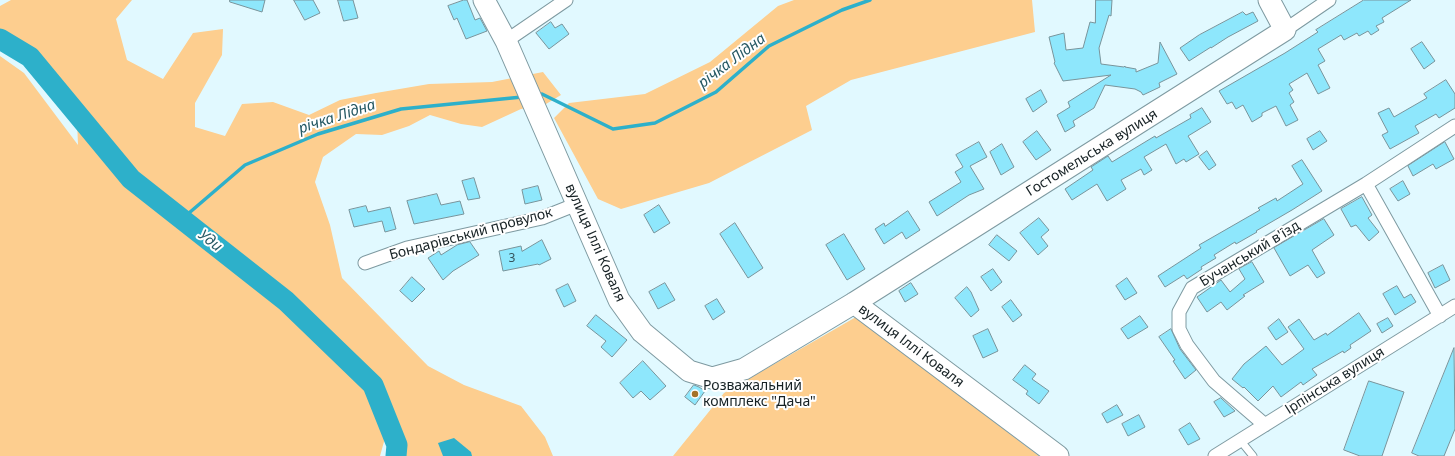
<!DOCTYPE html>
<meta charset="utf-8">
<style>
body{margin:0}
canvas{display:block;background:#e1f9ff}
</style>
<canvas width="1455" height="456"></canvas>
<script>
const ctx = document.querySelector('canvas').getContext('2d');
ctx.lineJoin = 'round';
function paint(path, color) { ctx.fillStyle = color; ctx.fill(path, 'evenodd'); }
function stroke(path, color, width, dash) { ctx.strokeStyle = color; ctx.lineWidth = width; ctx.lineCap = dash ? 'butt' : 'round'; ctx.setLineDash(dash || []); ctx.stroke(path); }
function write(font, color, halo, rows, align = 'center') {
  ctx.font = font + ' "Noto Sans",sans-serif'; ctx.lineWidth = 4; ctx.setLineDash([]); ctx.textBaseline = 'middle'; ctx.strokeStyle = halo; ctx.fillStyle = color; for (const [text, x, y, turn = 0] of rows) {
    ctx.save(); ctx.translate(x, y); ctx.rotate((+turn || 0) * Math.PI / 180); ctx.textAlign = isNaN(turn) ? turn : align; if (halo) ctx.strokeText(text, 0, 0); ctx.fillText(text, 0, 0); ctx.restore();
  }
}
paint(new Path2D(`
 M11 0H132L116 19 127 60 163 79 193 33 223 29 222 55 195 103V127L225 136 242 104 273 102 309 115 340 100 376 93 429 84 492 82 543 72 561 95 546 104 521 109 482 127 461 124 430 115 409 126 382 135 356 134 323 157 315 182 330 225 342 278 428 366 464 385 521 406 545 437 553 456H398L397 445 369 374 264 278 134 174 39 53 0 31V6Z
 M794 0H1032L1035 32 851 80 806 106 812 130 709 183 621 209 598 199 554 118 569 103 645 94 710 62 778 6Z
 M0 56 24 73 78 145 77 120 132 185 278 302 362 382 371 397 385 438 380 456H0Z
 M856 317 1039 456H673L724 393Z`), '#fdce8f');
paint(new Path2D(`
 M454 438 471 452 472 456H443L438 443Z`), '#2db0ca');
stroke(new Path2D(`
 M542 94 613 129 655 123 716 92 769 46 842 10 870 0
 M182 219 245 165 318 134 401 109 522 97`), '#2db0ca', 3.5);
stroke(new Path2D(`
 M0 39 30 57 131 179 286 301 373 385 397 445 396 456`), '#2db0ca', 21);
const building = new Path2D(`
 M230 0H265L262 12 230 2Z
 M294 0H313L320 13 305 20Z
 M338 0H353L358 18 344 21Z
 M464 0H467L475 20 480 18 487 31 466 39 457 18 454 20 448 6Z
 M1096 0H1112L1111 16 1109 15 1099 48 1101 64 1124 67 1125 66V67L1136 69V72L1158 63 1160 42 1177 74 1159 83 1160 87 1143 95 1141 92 1135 89 1105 85 1094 108 1073 121 1075 126 1065 132 1057 115 1070 107 1068 102 1111 75 1063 81 1054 63 1055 62 1049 37 1064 33 1066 50 1083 48 1090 22 1095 23Z
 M1364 0H1411L1382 18 1384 22 1376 26 1379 30 1371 35 1368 31 1359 36 1357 33 1344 40 1341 35 1318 49 1325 61 1318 65 1330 88 1318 94 1307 73 1289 84 1293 90 1289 93 1294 102 1290 105 1298 120 1286 126 1276 106 1262 113V116L1252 122 1243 105 1236 109 1232 102 1227 104 1219 91 1285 53 1318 32 1316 30Z
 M1243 12 1246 15 1253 12 1258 21 1228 37 1211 48V47L1189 61 1180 48 1199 35Z
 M551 22 555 28 562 24 569 34 549 49 536 33Z
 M1422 42 1435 61 1424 69 1411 49Z
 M1446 80 1455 94V108L1439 118 1436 114 1415 126 1419 133 1390 149 1382 135 1388 132 1378 113 1389 108 1394 117 1427 98 1424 94Z
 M1041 90 1047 102 1033 112 1026 99Z
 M1202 108 1211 122 1188 136 1199 154 1186 162 1184 159 1176 164 1166 144 1144 157 1152 170 1144 175 1141 169 1121 180 1126 189 1107 201 1097 184 1072 200 1065 189 1093 170 1091 167 1108 156 1112 162 1155 136 1156 138 1191 118 1190 115Z
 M1037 131 1051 150 1036 160 1023 142Z
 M1320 131 1327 141 1313 150 1307 139Z
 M979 142 987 157 970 166 984 189 969 195 937 216 929 202 961 182 955 172 963 167 956 155Z
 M1445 142 1454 159 1436 169 1433 164 1413 176 1408 166Z
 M1002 144 1014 167 1001 175 990 152Z
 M1207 151 1216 165 1209 170 1199 157Z
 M1302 160 1322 191 1292 210 1256 231 1257 232 1236 244 1235 242 1214 255 1216 258 1201 267 1202 269 1187 279 1184 275 1165 287 1158 276 1201 248 1199 245 1260 210 1258 208 1276 198 1277 201 1303 184 1292 166Z
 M474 178 480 198 468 200 462 181Z
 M1403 181 1410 194 1398 201 1390 189Z
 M538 186 542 200 525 204 522 190Z
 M437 194 441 205 460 201 464 214 414 224 407 201Z
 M1362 197 1372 215 1368 218 1379 232 1369 241 1356 225 1351 227 1341 209Z
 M659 205 670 223 654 233 644 215Z
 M366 206 368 212 390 207 396 229 385 232 382 221 354 227 349 210Z
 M908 211 920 230 906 239 902 232 884 244 875 229 884 223 885 226Z
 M1039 218 1049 230 1041 237 1048 246 1038 255 1020 233Z
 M1324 219 1334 235 1312 250 1325 273 1317 278 1308 265 1290 276 1274 248Z
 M735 223 763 268 748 278 720 234Z
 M844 234 865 269 847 280 826 245Z
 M997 235 1017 251 1009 261 989 245Z
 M542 240 551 259 539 265 538 264 503 271 499 251 521 246 522 251Z
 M470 242 479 255 453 271 443 280 428 258 439 251 441 255 457 245Z
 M1252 262 1264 282 1243 295 1245 296 1227 310 1221 302 1207 312 1197 297 1221 280 1230 292 1245 279 1239 269Z
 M1443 265 1450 280 1435 288 1428 273Z
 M993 269 1002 282 991 291 981 277Z
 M412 277 425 289 412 302 400 291Z
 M1127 278 1137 293 1125 300 1116 286Z
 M665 283 675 300 658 309 649 292Z
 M911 283 918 294 905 302 899 291Z
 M568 284 576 301 564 307 556 290Z
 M1397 286 1404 298 1411 294 1416 302 1395 315 1383 294Z
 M967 287 971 292 979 310 971 317 955 298Z
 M717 299 725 312 713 320 705 306Z
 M1011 300 1022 315 1013 322 1002 307Z
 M1359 313 1371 331 1350 345 1351 348 1344 353 1343 351 1312 369 1317 375 1303 385 1301 382 1281 397 1273 386 1258 401 1244 387 1243 388 1232 379 1244 364 1266 346 1282 365 1304 349 1288 327 1299 319 1314 340 1326 333 1327 335Z
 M596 315 627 340 612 357 601 347 606 341 587 326Z
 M1140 316 1148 327 1128 339 1121 329Z
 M1388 318 1393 326 1382 333 1377 324Z
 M1279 319 1288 332 1276 340 1268 328Z
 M988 329 998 351 983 358 973 336Z
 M1171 329 1180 349 1196 370 1185 379 1173 361 1175 360 1159 337Z
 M1454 348 1455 429 1444 456H1419L1412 453Z
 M643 361 666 386 650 400 641 391 633 398 620 383Z
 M1025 365 1036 374 1032 379 1049 391 1039 404 1026 394 1028 391 1013 380Z
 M1369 381 1404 392 1382 456H1360L1344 450Z
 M694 385 699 387 705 391 695 405 685 397Z
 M1221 398 1235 411 1224 417 1214 402Z
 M1117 405 1123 415 1107 423 1102 414Z
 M1139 415 1145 427 1128 436 1122 424Z
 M1190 423 1200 439 1188 445 1179 430Z`);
paint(building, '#8ee7fc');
stroke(building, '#79949b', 1);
const lane = new Path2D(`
 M1240 440 1253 456`);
const street = new Path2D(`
 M1285 30 1329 0
 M506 41 566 0
 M1366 184 1440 316
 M365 263 407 248 542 218 577 204
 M1265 425 1214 381 1187 345 1179 329V312L1192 288 1366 184 1455 126
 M1215 456 1455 306`);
const primary = new Path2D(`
 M484 0 506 41 619 300 642 332 689 371 712 378 744 369 854 303 1285 30 1269 0
 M854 303 1058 456`);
stroke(lane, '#7e9aa1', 9);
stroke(street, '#7e9aa1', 15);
stroke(primary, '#7e9aa1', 23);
stroke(lane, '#fff', 7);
stroke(street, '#fff', 13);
stroke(primary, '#fff', 21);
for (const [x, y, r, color] of [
 [695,394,4,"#a47328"]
]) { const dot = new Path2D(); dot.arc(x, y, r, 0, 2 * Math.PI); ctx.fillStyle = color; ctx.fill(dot); stroke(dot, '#fff', 1.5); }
write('12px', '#34525a', null, [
 ["3",512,259]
]);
write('14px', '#162124', '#fff', [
 ["Гостомельська вулиця",1092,153,-32],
 ["Бондарівський провулок",471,234,-15],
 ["вулиця Іллі Коваля",595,243,66],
 ["Бучанський в'їзд",1250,254,-31],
 ["вулиця Іллі Коваля",911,346,37],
 ["Ірпінська вулиця",1335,381,-32]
]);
write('14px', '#162124', '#fff', [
 ["Розважальний",703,386],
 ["комплекс \"Дача\"",703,402]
], 'left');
write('italic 15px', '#255863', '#fff', [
 ["річка Лідна",732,61,-37],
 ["річка Лідна",337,117,-18],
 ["Уди",210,241,38]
]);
</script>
